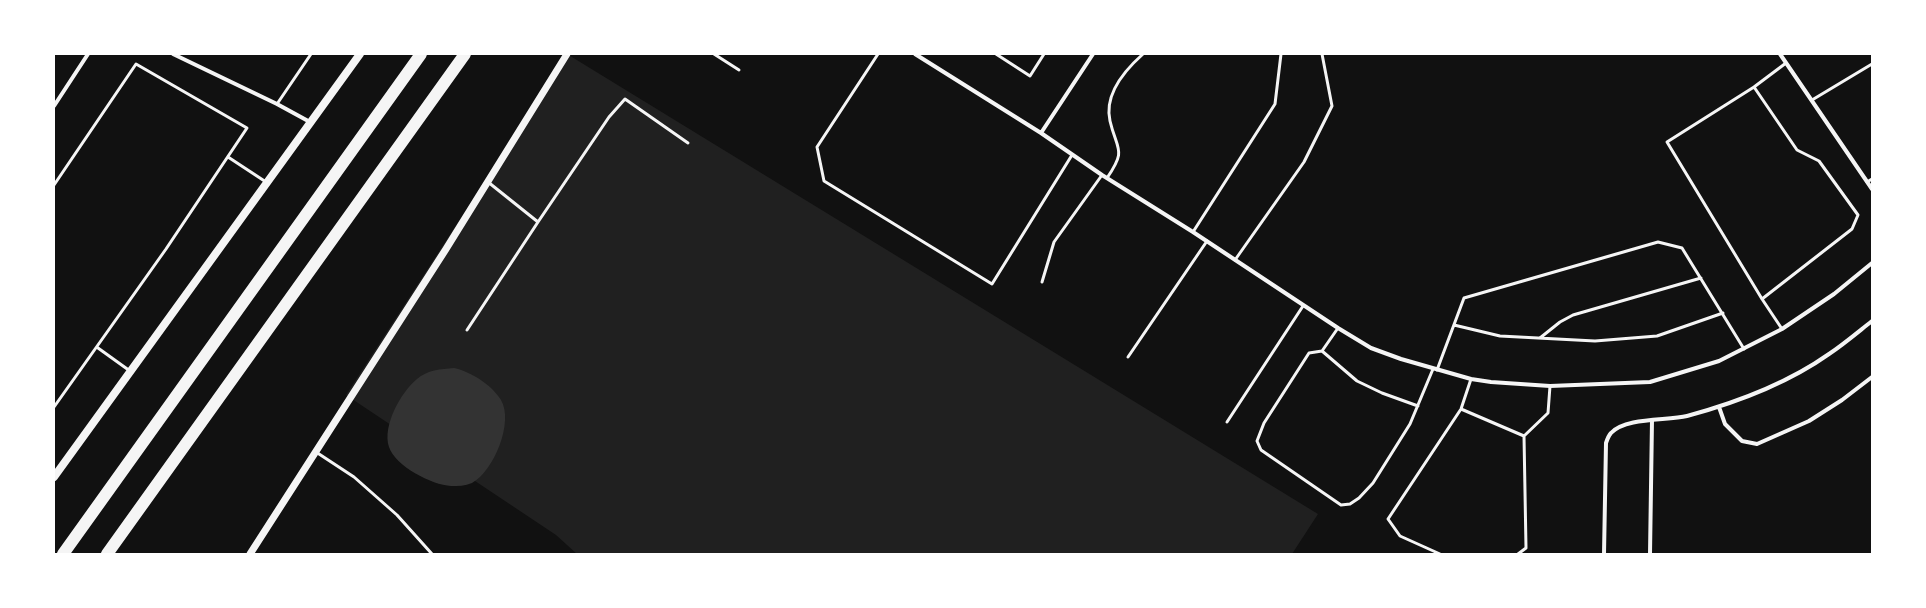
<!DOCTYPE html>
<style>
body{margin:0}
#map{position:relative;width:1926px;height:608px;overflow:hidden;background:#111;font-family:Rubik,sans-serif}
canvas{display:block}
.frame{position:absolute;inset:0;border:55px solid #fff;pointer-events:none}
</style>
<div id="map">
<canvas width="1926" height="608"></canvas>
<div class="frame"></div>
</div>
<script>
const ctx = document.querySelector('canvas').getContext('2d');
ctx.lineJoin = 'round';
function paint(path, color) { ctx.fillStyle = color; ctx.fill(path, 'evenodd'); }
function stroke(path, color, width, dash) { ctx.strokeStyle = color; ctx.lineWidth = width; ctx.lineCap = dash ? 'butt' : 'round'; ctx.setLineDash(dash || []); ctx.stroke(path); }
paint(new Path2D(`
 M567 54 1318 514 1292 554H577L556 535 346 395Z`), '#202020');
paint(new Path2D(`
 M454 368C471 372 491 384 501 400 514 422 494 471 472 483 465 486 458 486 451 486 432 485 395 466 389 447 382 426 401 392 417 379 427 370 441 369 454 368Z`), '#333');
stroke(new Path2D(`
 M714 54 739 70
 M878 54 817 147 824 181 992 284 1072 155
 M996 54 1030 76 1044 54
 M1754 87 1797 150 1819 161 1858 215 1852 229 1762 299 1667 142 1754 87 1786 63
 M1812 100 1872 64
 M277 104 311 54
 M228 157 266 182
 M1107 178C1127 149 1117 151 1110 121 1104 95 1125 70 1143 54
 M1867 182 1872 179
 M54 185 136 64 247 128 166 249 54 407
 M538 222 609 117 625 99 688 143
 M1193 232 1275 104 1281 54
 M1235 260 1304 162 1332 106 1322 54
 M1042 282 1054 242 1102 175
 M1762 299 1782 329
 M1454 325 1500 336 1595 341 1657 336 1723 313
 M1338 328 1322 351 1309 353 1264 423 1257 441 1261 450 1341 505 1350 504 1359 498 1373 483 1410 424 1433 369
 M467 330 538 222 488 182
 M1540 338 1560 322 1573 315 1701 278
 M98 348 130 371
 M1322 351 1357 381 1382 393 1418 406
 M1128 357 1207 241
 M1437 370 1464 298 1658 242 1682 248 1744 349
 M1461 409 1524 436
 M1227 422 1303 306
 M316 452 354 477 397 515 432 554
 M1440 554 1400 536 1388 519 1461 409 1471 379
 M1518 554 1526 548 1524 436 1548 413 1550 386`), '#f5f5f5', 3);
stroke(new Path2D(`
 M173 54 277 104 310 122
 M915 54 1041 133 1102 175 1193 232 1338 328 1371 348 1401 359 1471 379 1491 382 1550 386 1650 382 1719 361 1782 329 1834 294 1872 263
 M1780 54 1872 189
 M54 106 88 54
 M1041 133 1093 54
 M1719 407 1725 424 1742 441 1757 444 1809 421 1842 400 1872 377
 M1604 554 1606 443C1607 440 1609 435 1611 433 1626 417 1667 421 1687 416 1735 403 1788 383 1829 354 1844 344 1858 332 1872 321
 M1650 554 1652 420`), '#f5f5f5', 4);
stroke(new Path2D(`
 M250 554 446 249 567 54`), '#f5f5f5', 7);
stroke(new Path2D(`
 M54 477 360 54`), '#f5f5f5', 8);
stroke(new Path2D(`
 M63 554 421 54
 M107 554 465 54`), '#f5f5f5', 12);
</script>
